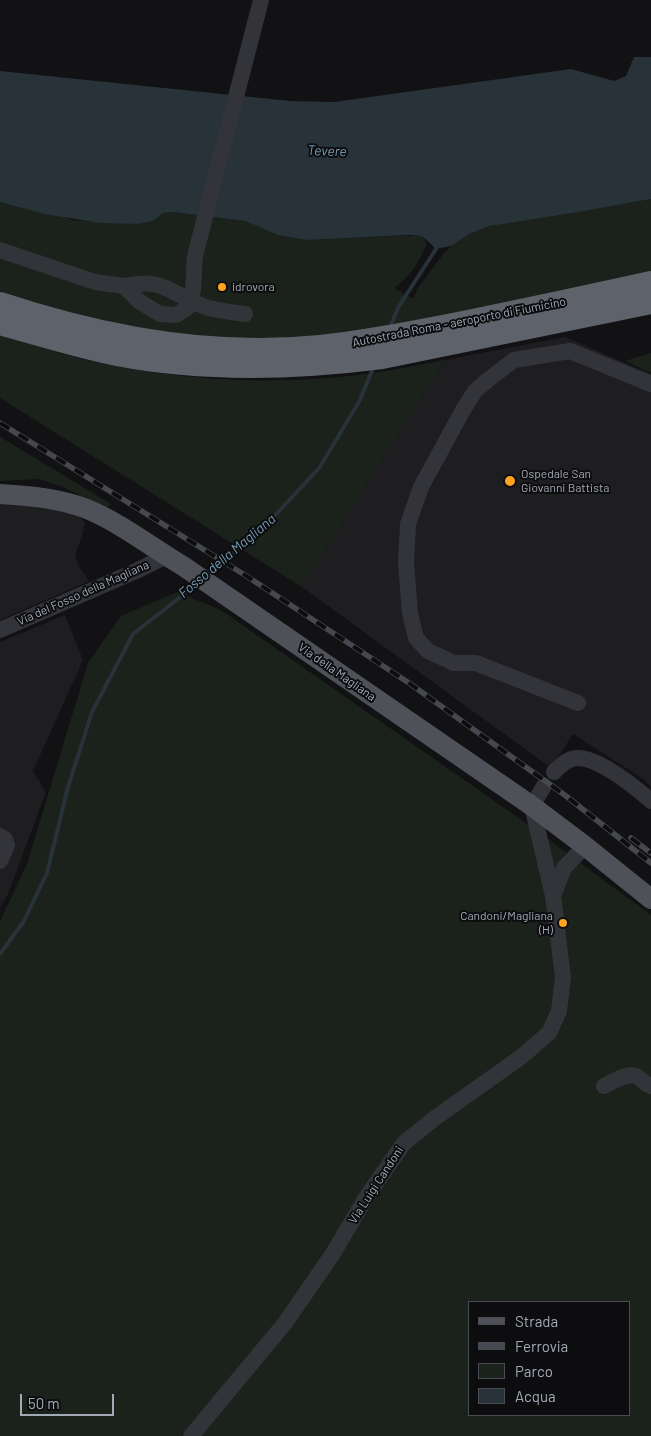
<!DOCTYPE html>
<style>
body{margin:0}
#map{position:relative;width:651px;height:1436px;overflow:hidden;background:#121214;font-family:Barlow,sans-serif}
canvas{display:block}
.legend{position:absolute;left:468px;top:1301px;width:162px;height:115px;box-sizing:border-box;background:#0d0d0f;border:1px solid #494c52;margin:0;padding:6px 9px;list-style:none;font-size:15px;color:#a2aab6}
.legend li{display:flex;align-items:center;gap:10px;height:25px}
.legend b{width:25px;border:1px solid #494c52}
.scale{position:absolute;left:20px;top:1394px;width:94px;height:22px;box-sizing:border-box;border:2px solid #a2aab6;border-top:0;padding-left:6px;font-size:15px;line-height:18px;white-space:nowrap;color:#a2aab6;-webkit-text-stroke:4px #0d0d0f;paint-order:stroke}
</style>
<div id="map">
<canvas width="651" height="1436"></canvas>
<ul class="legend">
<li><b style="height:6px;background:#4f5159"></b>Strada</li>
<li><b style="height:6px;background:#46484f"></b>Ferrovia</li>
<li><b style="height:14px;background:#1a221b"></b>Parco</li>
<li><b style="height:14px;background:#273239"></b>Acqua</li>
</ul>
<div class="scale">50 m</div>
</div>
<script>
const ctx = document.querySelector('canvas').getContext('2d');
ctx.lineJoin = 'round';
function paint(path, color) { ctx.fillStyle = color; ctx.fill(path, 'evenodd'); }
function stroke(path, color, width, dash) { ctx.strokeStyle = color; ctx.lineWidth = width; ctx.lineCap = dash ? 'butt' : 'round'; ctx.setLineDash(dash || []); ctx.stroke(path); }
function write(font, color, halo, rows, align = 'center') {
  ctx.font = font + ' Barlow,sans-serif'; ctx.lineWidth = 4; ctx.setLineDash([]); ctx.textBaseline = 'middle'; ctx.strokeStyle = halo; ctx.fillStyle = color; for (const [text, x, y, turn = 0] of rows) {
    ctx.save(); ctx.translate(x, y); ctx.rotate((+turn || 0) * Math.PI / 180); ctx.textAlign = isNaN(turn) ? turn : align; if (halo) ctx.strokeText(text, 0, 0); ctx.fillText(text, 0, 0); ctx.restore();
  }
}
paint(new Path2D(`
 M565 337 651 374V787L643 779 573 734 551 768 302 587 445 360Z
 M0 502 65 511 80 517 85 523 82 536 75 555 78 565 89 581 0 620Z
 M65 615 83 660 33 771 46 792 8 894 0 908V642Z`), '#1e1e21');
paint(new Path2D(`
 M651 199V274C587 287 522 300 458 313 427 319 396 328 365 332 243 348 115 333 0 291V202L44 214 62 216 71 220 137 224 153 221 163 213 172 212 245 221 279 235 308 240 398 236H422L427 244C419 261 410 278 394 288L413 299 418 288 444 253 459 239 479 229 500 223 567 214Z
 M0 334C115 376 245 390 367 374 393 370 419 365 445 360L302 587 0 398Z
 M651 353V373L625 361Z
 M0 436 2 438 111 504 107 508 60 486 39 479 0 481Z
 M177 592 221 610 533 828 651 915V1436H0V921L27 864 88 663 121 616ZM470 1302H630V1415H470Z`), '#1a221b');
paint(new Path2D(`
 M634 57H651V199L579 212 489 226 469 234 451 246 436 249 422 236 410 235 308 240 278 235 245 221 173 212 163 213 153 221 137 224 100 223 44 214 0 202V71L290 101 334 102 571 69 614 81 626 76Z`), '#273239');
stroke(new Path2D(`
 M390 327 399 306 436 249V244
 M208 575 269 522 320 467 360 400 374 366
 M0 954 24 921 47 873 68 787 92 712 133 634 197 584`), '#273239', 4);
stroke(new Path2D(`
 M0 250 95 282 124 286 140 302 160 314 176 315 187 308
 M124 286C165 277 170 294 203 306 216 311 232 312 245 314
 M0 630 136 571 166 556
 M578 703 476 663H454L428 651 416 638 410 613 406 562 408 524 421 487 463 410 475 391 489 379 514 360 570 351 651 384
 M554 772C560 766 568 758 577 758 598 757 635 787 651 801
 M0 836 5 839 7 845 0 861
 M553 896 564 868 585 846
 M604 1086C613 1082 628 1071 638 1077 643 1080 644 1084 651 1086
 M191 1436 285 1323 332 1255 367 1196 404 1143 435 1118 521 1057 549 1033 559 1011 563 977 553 896 532 806 544 786`), '#333439', 16);
stroke(new Path2D(`
 M0 494C30 496 59 498 87 509 121 523 151 547 183 566L532 806 585 846 651 899`), '#4f5159', 20);
stroke(new Path2D(`
 M0 304C102 338 213 358 320 347 367 342 413 333 458 324 523 311 587 297 651 283
 M0 323C39 334 78 346 117 354 204 371 295 368 382 357L651 302`), '#5e636b', 24);
const rail = new Path2D(`
 M0 423 248 577 409 683 566 796 651 863
 M631 838 651 853`);
stroke(rail, '#46484f', 5.5);
stroke(rail, '#0d0d0f', 4, [11]);
stroke(new Path2D(`
 M187 308C197 291 192 270 196 252L261 0`), '#333439', 16);
for (const [x, y, r, color] of [
 [222,287,5,"#ffa41f"],
 [510,481,6,"#ffa41f"],
 [563,923,5,"#ffa41f"]
]) { const dot = new Path2D(); dot.arc(x, y, r, 0, 2 * Math.PI); ctx.fillStyle = color; ctx.fill(dot); stroke(dot, '#0d0d0f', 2); }
write('12px', '#a2aab6', '#0d0d0f', [
 ["idrovora",232,287],
 ["Ospedale San",521,474],
 ["Giovanni Battista",521,488],
 ["Candoni/Magliana",553,916,"right"],
 ["(H)",553,930,"right"]
], 'left');
write('12px', '#a2aab6', '#0d0d0f', [
 ["Autostrada Roma - aeroporto di Fiumicino",459,322,-11],
 ["Via del Fosso della Magliana",83,593,-24],
 ["Via della Magliana",337,672,35],
 ["Via Luigi Candoni",376,1185,-57]
]);
write('italic 14px', '#759cb5', '#0d0d0f', [
 ["Tevere",327,151,2],
 ["Fosso della Magliana",227,556,-40]
]);
</script>
